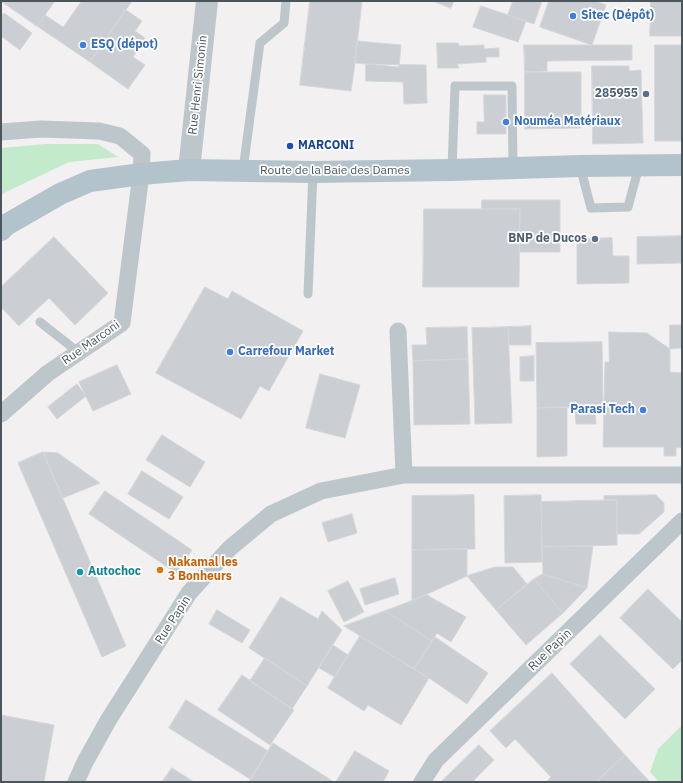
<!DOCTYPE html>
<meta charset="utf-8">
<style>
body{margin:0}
#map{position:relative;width:683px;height:783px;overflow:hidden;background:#f2f0f0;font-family:"IBM Plex Sans",sans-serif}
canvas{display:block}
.frame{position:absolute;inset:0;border:2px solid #4a565b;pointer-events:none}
</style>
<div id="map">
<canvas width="683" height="783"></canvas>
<div class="frame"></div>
</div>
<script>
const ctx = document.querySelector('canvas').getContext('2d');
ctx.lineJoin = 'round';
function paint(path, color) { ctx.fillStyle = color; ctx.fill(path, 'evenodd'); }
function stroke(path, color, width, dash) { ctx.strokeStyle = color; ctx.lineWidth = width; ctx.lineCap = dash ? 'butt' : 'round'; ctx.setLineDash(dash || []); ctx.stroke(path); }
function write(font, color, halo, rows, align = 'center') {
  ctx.font = font + ' "IBM Plex Sans",sans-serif'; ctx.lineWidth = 3.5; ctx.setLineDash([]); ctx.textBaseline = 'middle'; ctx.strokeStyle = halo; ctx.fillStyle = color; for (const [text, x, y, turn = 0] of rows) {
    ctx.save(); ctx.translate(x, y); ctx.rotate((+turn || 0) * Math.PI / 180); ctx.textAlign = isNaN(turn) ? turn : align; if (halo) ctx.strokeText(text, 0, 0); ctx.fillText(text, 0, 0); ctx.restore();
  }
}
paint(new Path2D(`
 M45 144H98L118 157 69 162 4 193 1 197V148Z
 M682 725V782H659L650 772 658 749Z`), '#c4eacc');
const building = new Path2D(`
 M1 1H55L37 26Z
 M82 1H132L90 62 37 26 45 15 63 27Z
 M310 1H362L355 63 351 91 300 85Z
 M433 1H454L451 8Z
 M513 1H542L534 24 508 15Z
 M549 1H595L606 5 592 45 540 27Z
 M651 1H681V36H650Z
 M481 6 526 21 518 42 473 27Z
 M126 10 142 21 135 31 145 38 133 57 145 65 128 89 90 62Z
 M4 13 32 33 20 50 1 36V16Z
 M357 41 401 45 399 67 355 63Z
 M437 43H458L459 46 484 45V49L499 48V57H486V62L457 64 459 68H438Z
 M524 45H632V60L547 61V71L525 72Z
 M655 45H682V141H655Z
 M366 64 426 65 427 103 404 104 403 82 366 81Z
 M592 66H629V71L641 70 643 143 593 144Z
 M525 72H581V128L525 129Z
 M484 95H506V134H477V122H484Z
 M482 200H560V252H519L520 209H482Z
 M424 209H520L519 287H423Z
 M682 236V263L637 264V237Z
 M54 237 108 293 75 325 49 298 19 326 1 307V287Z
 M612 238 613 256H629V283L577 284V239Z
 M205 287 228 299 232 291 303 331 269 391 260 386 241 419 156 373Z
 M670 325H682V348L670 349Z
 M531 326V345H509L508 327Z
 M467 327 468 359 413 361 412 345H427L426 328Z
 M508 327 512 423 475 424 472 328Z
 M609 332 647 333 670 349V372L682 373V447L676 448V456H664V447H603L605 362H609Z
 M602 342 603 407 537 408 536 343Z
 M534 356V381H520V357Z
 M468 359 470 424 414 425 413 361Z
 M117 365 131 394 93 411 79 382Z
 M320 374 360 385 345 438 306 428Z
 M77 384 86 396 57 419 48 407Z
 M567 407V456L537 457V408Z
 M595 407 596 424H576L575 408Z
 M162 435 205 462 190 487 146 460Z
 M43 452 126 646 102 657 18 463Z
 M43 452 58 453 100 483 63 498Z
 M142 471 183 497 169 519 128 494Z
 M105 491 192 550 176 573 89 514Z
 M474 495 475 549 412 550V496Z
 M541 495 542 562 505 563 504 496Z
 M656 495 664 503V512L639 534H617V500H604V496Z
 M617 500V545L542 547 541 502Z
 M352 514 357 533 328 542 322 523Z
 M593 546 587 588 543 574 542 547Z
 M467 549V576L412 601V550Z
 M495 567H513L527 584 496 610 467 576Z
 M543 574 587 588 563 613 534 579Z
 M395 578 399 594 365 605 360 589Z
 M534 579 563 613 526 645 496 610Z
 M348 581 364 612 344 622 328 591Z
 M648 589 682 622V660L673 669 620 618Z
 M427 595 466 617 451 642 437 633 432 641 385 611Z
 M281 597 318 619 322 611 342 630 307 686 249 648Z
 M217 610 250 630 242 643 209 624Z
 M385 611 432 641 414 669 344 626Z
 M600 635 655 689 625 719 570 664Z
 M360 636 429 678 401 725 368 705 364 711 328 688Z
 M435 637 488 673 467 704 429 678 414 669Z
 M333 645 348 655 335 677 319 668Z
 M265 658 307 686 292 709 250 681Z
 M552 673 625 755 596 782H546L551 777 515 739 506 748 490 731Z
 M242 675 294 710 270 745 218 710Z
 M186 700 268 751 250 779 169 728Z
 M1 715 54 725 44 782H1Z
 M273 743 334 782H249Z
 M479 745 494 760 474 780 476 782H441Z
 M355 751 389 771 383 782H336Z
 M625 755 650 782H599L598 780Z
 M172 768 194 782H162Z`);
paint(building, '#cbced2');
stroke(building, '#d4d7da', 1);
stroke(new Path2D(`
 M580 166 591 208 628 207 639 166
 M243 170 260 43 284 23 286 1
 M452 170 455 86H512L513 168
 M308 294 313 172
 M40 322 78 352`), '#bdc6cb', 9);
stroke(new Path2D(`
 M1 132 41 129 99 131 120 136 142 154 141 174 122 323 48 373 1 414
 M398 331 404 475
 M76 782 85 762 109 719 189 593 230 548 271 514 321 491 404 475H682
 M422 782 436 760 682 521`), '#bdc6cb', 17);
stroke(new Path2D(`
 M189 170 207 1`), '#bdc6cb', 22);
stroke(new Path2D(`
 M1 230 6 225 60 194 90 181 141 174 189 170 313 172 452 170 580 166 682 165`), '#b3c3cb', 22);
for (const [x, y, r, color] of [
 [573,16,4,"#3f7fe0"],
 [83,45,4,"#3f7fe0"],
 [646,94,4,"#5c6f8a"],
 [506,122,4,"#3f7fe0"],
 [290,146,4,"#1a4fb4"],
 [595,239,4,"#5c6f8a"],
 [230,352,4,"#3f7fe0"],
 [643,410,4,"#3f7fe0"],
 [160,570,4,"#e8710a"],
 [80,572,4,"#0f9aa8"]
]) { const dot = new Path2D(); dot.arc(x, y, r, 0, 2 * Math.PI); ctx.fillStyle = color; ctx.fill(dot); stroke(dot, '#fff', 1.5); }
write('bold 12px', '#366cbe', '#fff', [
 ["Sitec (Dépôt)",581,16],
 ["ESQ (dépot)",91,45],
 ["Nouméa Matériaux",514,122],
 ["Carrefour Market",238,352],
 ["Parasi Tech",635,410,"right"]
], 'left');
write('12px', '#4a565b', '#fff', [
 ["Rue Henri Simonin",198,85,-84],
 ["Route de la Baie des Dames",335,171],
 ["Rue Marconi",91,343,-35],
 ["Rue Papin",173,620,-57],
 ["Rue Papin",550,650,-44]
]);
write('bold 12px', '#4e5e75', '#fff', [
 ["285955",638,94],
 ["BNP de Ducos",587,239]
], 'right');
write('bold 12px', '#164399', '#fff', [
 ["MARCONI",298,146]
], 'left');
write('bold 12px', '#c56008', '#fff', [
 ["Nakamal les",168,563],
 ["3 Bonheurs",168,577]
], 'left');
write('bold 12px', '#0d838f', '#fff', [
 ["Autochoc",88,572]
], 'left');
</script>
